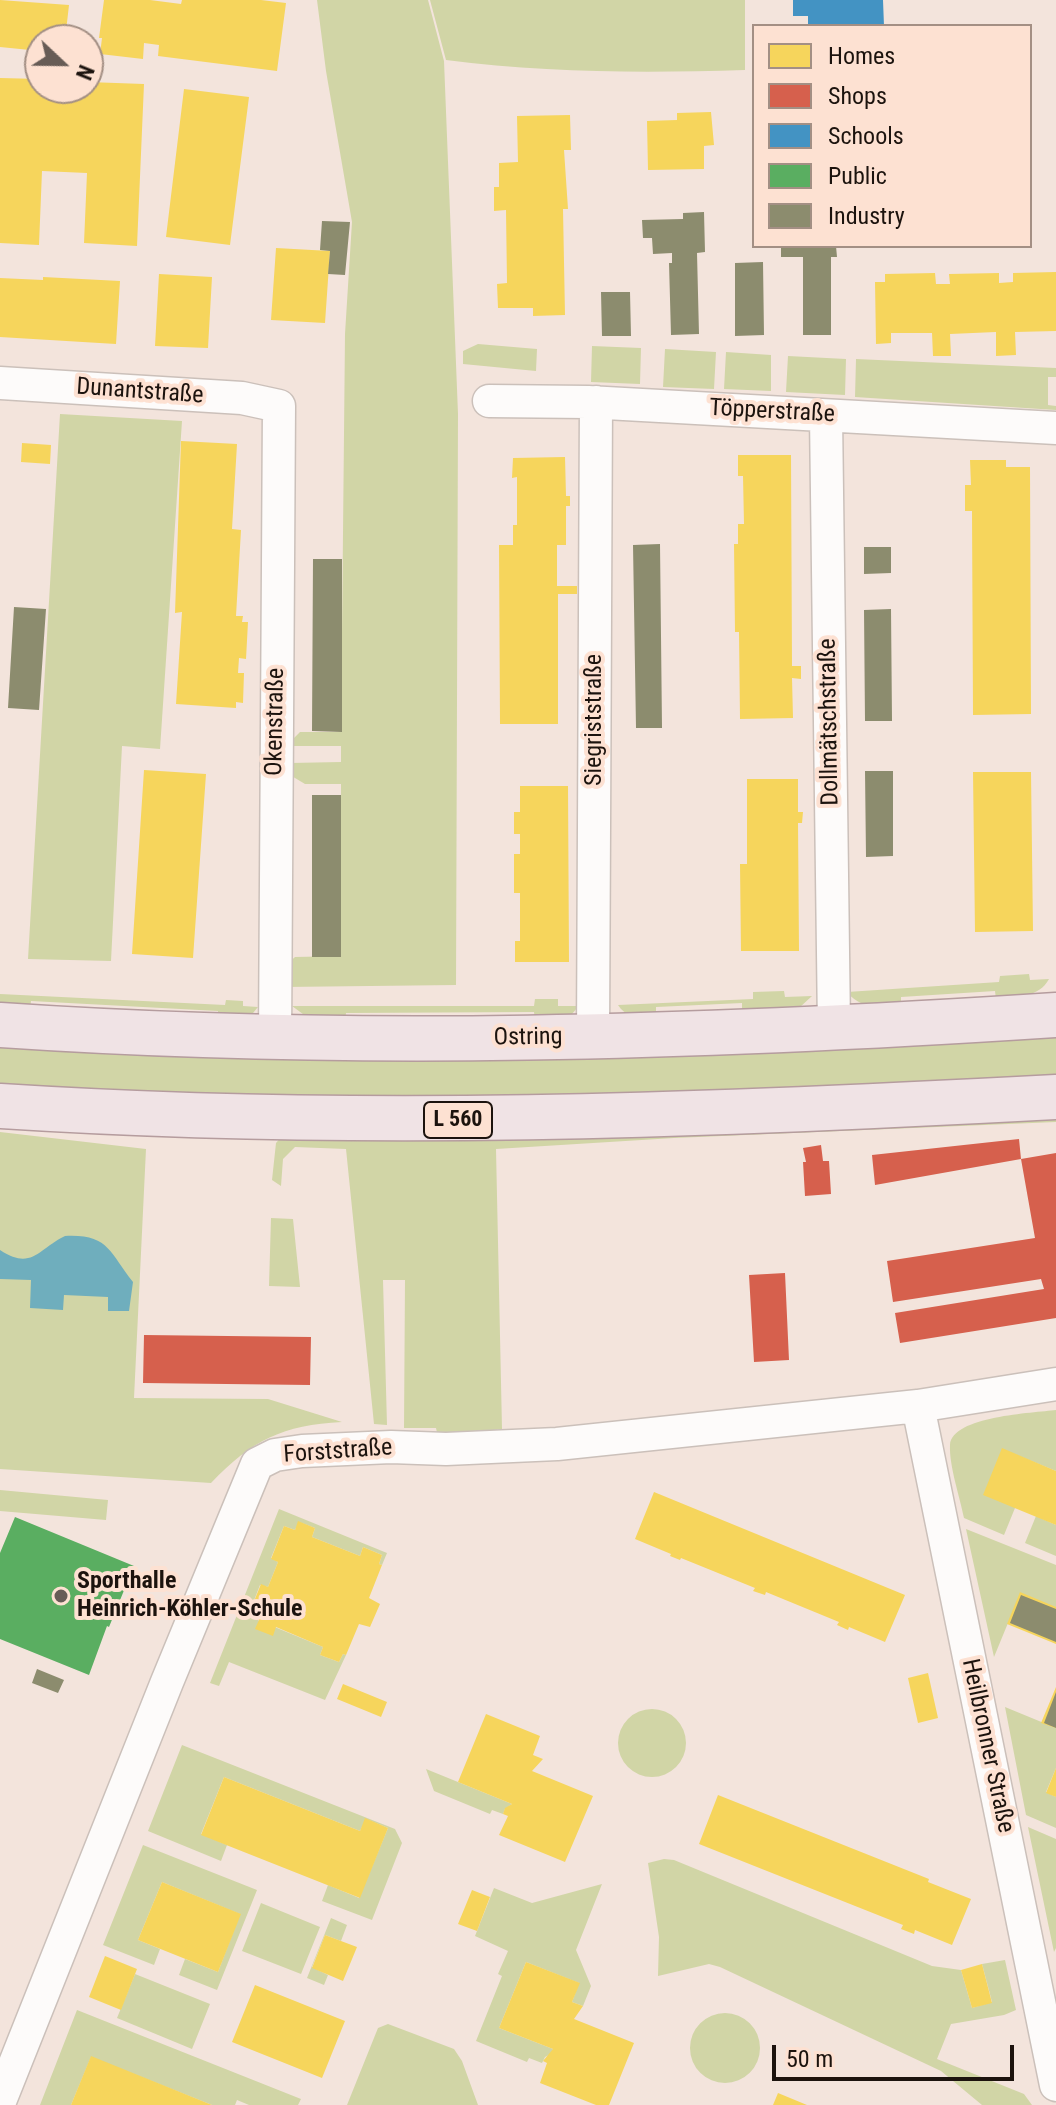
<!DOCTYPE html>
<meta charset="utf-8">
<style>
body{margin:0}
#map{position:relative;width:1056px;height:2105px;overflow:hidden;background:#f3e4dc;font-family:"Roboto Condensed",sans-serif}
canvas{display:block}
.legend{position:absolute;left:752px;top:24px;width:280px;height:224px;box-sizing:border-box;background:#fde1d2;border:2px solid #a38f84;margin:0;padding:10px 14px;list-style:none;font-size:24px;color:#1c130e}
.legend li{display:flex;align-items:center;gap:16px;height:40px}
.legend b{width:40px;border:2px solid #a38f84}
.north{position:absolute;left:24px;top:24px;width:80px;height:80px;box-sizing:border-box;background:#fde1d2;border:2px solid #a38f84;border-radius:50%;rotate:112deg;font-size:22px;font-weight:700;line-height:32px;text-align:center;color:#1c130e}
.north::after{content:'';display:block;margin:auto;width:28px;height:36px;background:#675c56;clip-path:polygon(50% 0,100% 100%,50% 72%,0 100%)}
.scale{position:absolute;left:772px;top:2045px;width:242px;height:36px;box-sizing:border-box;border:4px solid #1c130e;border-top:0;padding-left:10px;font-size:24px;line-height:28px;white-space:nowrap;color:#1c130e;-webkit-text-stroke:6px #fde1d2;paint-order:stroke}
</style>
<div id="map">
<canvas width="1056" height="2105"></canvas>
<ul class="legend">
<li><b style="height:22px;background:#f6d55c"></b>Homes</li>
<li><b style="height:22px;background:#d6604d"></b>Shops</li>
<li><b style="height:22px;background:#4393c3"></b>Schools</li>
<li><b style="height:22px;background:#5aae61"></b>Public</li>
<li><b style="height:22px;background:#8c8c6e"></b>Industry</li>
</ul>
<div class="north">N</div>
<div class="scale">50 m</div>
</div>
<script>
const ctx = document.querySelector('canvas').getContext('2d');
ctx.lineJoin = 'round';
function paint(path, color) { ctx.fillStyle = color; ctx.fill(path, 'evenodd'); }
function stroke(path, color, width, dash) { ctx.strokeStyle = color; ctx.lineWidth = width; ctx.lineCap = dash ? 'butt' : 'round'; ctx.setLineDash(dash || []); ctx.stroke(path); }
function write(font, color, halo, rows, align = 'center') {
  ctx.font = font + ' "Roboto Condensed",sans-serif'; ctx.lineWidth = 8; ctx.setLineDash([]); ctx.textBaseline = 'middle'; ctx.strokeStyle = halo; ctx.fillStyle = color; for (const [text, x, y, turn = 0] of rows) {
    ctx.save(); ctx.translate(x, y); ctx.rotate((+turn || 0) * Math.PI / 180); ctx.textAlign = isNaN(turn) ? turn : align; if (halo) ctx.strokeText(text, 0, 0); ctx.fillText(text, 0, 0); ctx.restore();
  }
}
paint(new Path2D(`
 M317 0H428L444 61 458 414 456 985 284 987V967L295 957 341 956V784H305L290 775V763L341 762V746H290V742L300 732H341L345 334 352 222 326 71Z
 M430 0H745V70C645 73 545 73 446 60Z
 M478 344 537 349 536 371 463 364V351Z
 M592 346 641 348 640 384 591 382Z
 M665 349 716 352 714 389 663 387Z
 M726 352 771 355V391L724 389Z
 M788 356 846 359 845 395 786 392Z
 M856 359 1056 368V377H1048V405L1056 406V410L855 397Z
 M60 414 182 421 160 749 122 746 111 961 28 959Z
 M1029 974 1030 980 1049 979C1039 998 1016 996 996 999L995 991 901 997V1005C880 1006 861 1010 847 992L999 982 1000 976Z
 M784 991 785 997 812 996 799 1008 742 1013V1003L656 1007V1017C641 1017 627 1019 618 1005L753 999V992Z
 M0 994 225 1005 226 1000 243 1001V1006L258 1007 248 1019H218V1011L31 1001 30 1009 0 1007Z
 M535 999H558V1006H579L571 1015 535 1020 534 1012 346 1013 345 1022 307 1017 292 1006H534Z
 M1056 1034V1079L437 1102 0 1090V1044Z
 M1056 1113V1122L674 1138 496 1149 502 1429 438 1437 436 1428H404L405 1280H383L387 1425 374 1424 346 1149 295 1147 283 1159 281 1186 272 1180 276 1143 283 1135Z
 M0 1132 146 1149 134 1398 268 1399 342 1422C283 1425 252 1440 211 1483L0 1469Z
 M271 1218 293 1219 300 1287 269 1286Z
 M1056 1410V1471L1002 1449 1015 1508 1004 1535 964 1518C960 1497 949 1466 950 1445 952 1416 1033 1413 1056 1410Z
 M0 1490 108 1500 106 1520 0 1511Z
 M279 1509 387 1553 382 1565 379 1564 382 1555 363 1547 360 1556 312 1537 315 1528 299 1522 295 1530 284 1526 271 1558 278 1562 268 1587 260 1585 248 1616 323 1647 320 1655 339 1662 343 1654 346 1655 325 1700 229 1662 219 1686 210 1683Z
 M1036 1516 1056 1525V1556L1025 1543Z
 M966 1529 1056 1565V1609L1008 1623 994 1657Z
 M1005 1707 1056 1728V1768L1046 1792 1056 1797V1828L1026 1815Z
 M618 1743a34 34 0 1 1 68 0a34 34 0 1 1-68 0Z
 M182 1745 395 1829 402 1843 372 1920 322 1901 328 1885 359 1898 388 1828 366 1819 360 1831 224 1777 201 1834 227 1845 221 1861 148 1831Z
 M426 1769 512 1804 505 1809 503 1814 492 1810 490 1814 434 1791Z
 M1028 1827 1056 1839V1948L1054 1952Z
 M143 1845 257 1890 217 1990 179 1975 185 1959 218 1972 240 1914 162 1882 138 1940 160 1949 154 1965 103 1945Z
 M664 1859 674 1860 932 1966 961 1970 972 2008 992 2002 982 1964 1005 1960 1016 2010 1004 2015 951 2024 937 2059 1024 2094 1032 2105H982L941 2071 720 1967 709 1964 658 1976 659 1937 648 1863Z
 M602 1884 576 1950 591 1986 583 2006 572 2002 579 1983 526 1962 499 2028 553 2049 551 2054 545 2057 542 2063 529 2058 527 2062 476 2041 502 1976 498 1974 508 1951 475 1936 494 1888 532 1903Z
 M261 1903 320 1927 301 1974 242 1951Z
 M331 1918 347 1925 341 1941 325 1935 312 1967 328 1975 324 1985 307 1978Z
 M135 1974 210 2004 192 2049 117 2018Z
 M77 2010 301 2099 298 2105H249L237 2100 235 2105H212L91 2057 71 2105H40Z
 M690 2048a35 35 0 1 1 70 0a35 35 0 1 1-70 0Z
 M388 2024 454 2049 462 2061 478 2105H347L378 2028Z`), '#d1d5a6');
paint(new Path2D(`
 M65 1236C109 1234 109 1252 133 1282L129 1311H108V1297L64 1295 63 1310 30 1308 31 1280 0 1279V1250C32 1271 38 1249 65 1236Z`), '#6faebd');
paint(new Path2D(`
 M0 0 69 5 65 40H40V51L0 47Z
 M104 0H150L181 4 182 0H261L286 3 277 71 158 56 159 45 144 43 143 59 100 54 102 38H99Z
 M0 78 40 79V88H88V82L144 84 137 246 84 243 87 173 42 171 39 245 0 243Z
 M184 89 249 97 230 245 166 237Z
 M711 112 714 145 704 146V169L648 170 647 121 677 120V113Z
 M570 115 571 150H564L568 209H563L565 315 533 316V308H498L497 284 507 283 506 210 494 211V187H499V163L518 162 517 116Z
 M276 248 330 251 325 323 271 320Z
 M1056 272V331L1015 332 1016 355 996 356V332L950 334 951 356H933L932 333H891V343L876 344 875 282H885V274L935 273 936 284H950L949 274 999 273V283L1013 282V273Z
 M159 274 212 277 208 348 155 346Z
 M43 277 120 281 116 344 0 337V278L43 280Z
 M181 441 237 444 232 529 241 530 236 616H243L242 622H248L246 659 239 658 238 673H244L243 703 236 702V708L176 704 182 612 175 613Z
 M22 443 51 445 50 464 21 462Z
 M738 455H791L792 666H801V679L792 678 793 718 740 719 739 632H735L734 544H738V524H744L743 476H738Z
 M565 457 566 496H570V506H566V545H557V586H577V594H558V724H500L499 545H513V525H517V477L512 478 513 458Z
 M970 460H1006V467H1030L1031 714 973 715 972 511H965V485H971Z
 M144 770 206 774 193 958 132 954Z
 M973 772H1031L1033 931 975 932Z
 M747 779H798V812H803L802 823H798L799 951H741L740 864H747Z
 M520 786H568L569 962H515V941H520V893H514V854H520V834H514V812H520Z
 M1002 1448 1056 1471V1525L983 1495Z
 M654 1492 905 1595 885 1642 849 1627 848 1630 837 1625 839 1622 766 1592 765 1595 753 1591 755 1588 681 1558 680 1560 670 1556 671 1554 635 1539Z
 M298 1521 315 1528 312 1537 360 1556 363 1547 382 1555 379 1564 382 1565 369 1598 380 1604 370 1627 359 1624 346 1655 343 1654 339 1662 320 1655 323 1647 276 1627 273 1636 255 1629 259 1620 248 1616 261 1584 268 1587 278 1562 271 1559 284 1526 295 1530Z
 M1020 1592 1056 1607V1644L1007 1624Z
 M928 1673 938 1718 918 1723 908 1678Z
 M343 1684 387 1702 381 1717 337 1699Z
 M1056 1687V1728L1041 1723Z
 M486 1714 540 1736 533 1755 543 1759 532 1771 593 1796 565 1862 499 1835 508 1816 503 1814 505 1808 512 1804 458 1782Z
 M1056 1768V1797L1046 1793Z
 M224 1777 360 1831 365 1818 388 1828 360 1898 201 1835Z
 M718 1795 929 1879 928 1882 971 1899 952 1945 915 1930 914 1934 901 1929 903 1925 699 1844Z
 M162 1882 241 1914 218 1972 138 1940Z
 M472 1890 490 1897 477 1931 458 1924Z
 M325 1935 357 1947 343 1981 312 1968Z
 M105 1956 137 1969 121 2010 89 1997Z
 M526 1962 580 1983 572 2002 583 2006 574 2019 634 2043 609 2105H596L540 2083 547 2063 543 2061 553 2049 499 2028Z
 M982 1964 992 2003 972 2008 961 1970Z
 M255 1985 345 2021 322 2078 232 2042Z
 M91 2056 212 2105H71Z
 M778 2093 807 2105H773Z`), '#f6d55c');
paint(new Path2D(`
 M1019 1139 1021 1159 875 1185 872 1155Z
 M821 1145 823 1161H829L831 1194 805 1196 803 1162H806L803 1148Z
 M1056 1153V1318L900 1343 895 1313 1044 1289 1041 1279 893 1302 887 1261 1035 1238 1021 1159Z
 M785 1273 789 1360 754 1362 749 1275Z
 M144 1335 311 1337 310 1385 143 1383Z`), '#d6604d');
paint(new Path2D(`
 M793 0H883L884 26H808V16H793Z`), '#4393c3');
paint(new Path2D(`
 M15 1517 134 1566 109 1627 107 1626 89 1675 0 1639V1553Z`), '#5aae61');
paint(new Path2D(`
 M704 212 705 252 697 253 699 334 671 335 669 263H672V253L653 254 652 238H643L642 220 683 219V213Z
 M322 221 350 222 345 275 328 274 330 251 320 250Z
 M781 246H836L837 257H831V335H803V257H781Z
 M763 262 764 335 735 336V263Z
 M601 292H630L631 336H602Z
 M660 544 662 728H636L633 545Z
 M864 547H891V573L864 574Z
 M313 559H342V732L312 731Z
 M14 607 46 609 39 710 8 708Z
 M891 609 892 721H865L864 610Z
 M865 771H893V856L866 857Z
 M312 795H341V957H312Z
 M1021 1595 1056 1609V1642L1010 1623Z
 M37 1669 64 1680 58 1693 32 1683Z
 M1056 1692V1728L1044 1723Z`), '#8c8c6e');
const minor = new Path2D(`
 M0 383 242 398 279 406 275 1038
 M489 401 588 402 1056 428
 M826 416 834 1028
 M593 1038 596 402
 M918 1406 1056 2085
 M0 2101 167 1682 257 1464 275 1455 302 1451 391 1447 446 1449 557 1444 918 1406 1056 1384`);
const primary = new Path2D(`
 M0 1025C352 1049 704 1038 1056 1015
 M0 1106C355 1129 702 1116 1056 1097`);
stroke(minor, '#cbc0ba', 35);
stroke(primary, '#b59c9e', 47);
stroke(minor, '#fdfbfa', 32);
stroke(primary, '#f0e3e5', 44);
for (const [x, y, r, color] of [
 [61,1596,8,"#675c56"]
]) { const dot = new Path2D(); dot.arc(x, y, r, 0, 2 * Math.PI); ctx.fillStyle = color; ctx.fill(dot); stroke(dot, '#fde1d2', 3); }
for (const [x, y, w] of [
 [458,1120,68]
]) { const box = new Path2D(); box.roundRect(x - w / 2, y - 18, w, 36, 6); ctx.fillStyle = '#fde1d2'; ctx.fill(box); stroke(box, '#1c130e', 2); }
write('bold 22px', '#1c130e', null, [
 ["L 560",458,1120]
]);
write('24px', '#1c130e', '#fde1d2', [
 ["Dunantstraße",140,392,4],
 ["Töpperstraße",772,412,3],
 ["Siegriststraße",595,720,-90],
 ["Okenstraße",276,722,-89],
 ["Dollmätschstraße",830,722,-91],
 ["Ostring",528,1038,-1],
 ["Forststraße",338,1452,-4],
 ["Heilbronner Straße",987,1746,78]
]);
write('bold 24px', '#1c130e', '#fde1d2', [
 ["Sporthalle",77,1582],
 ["Heinrich-Köhler-Schule",77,1610]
], 'left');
</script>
